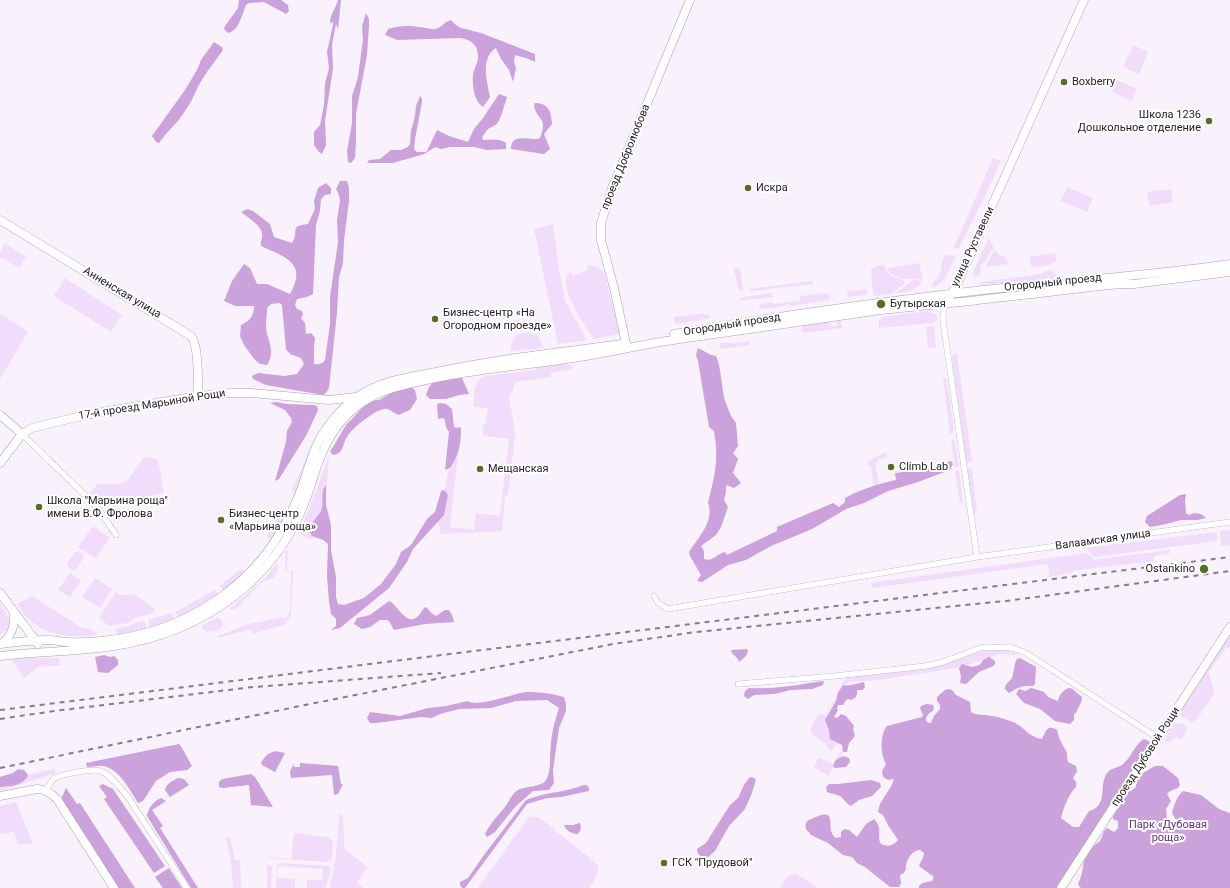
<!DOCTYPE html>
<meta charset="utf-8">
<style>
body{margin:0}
canvas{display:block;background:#f9f1fc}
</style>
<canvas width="1230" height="888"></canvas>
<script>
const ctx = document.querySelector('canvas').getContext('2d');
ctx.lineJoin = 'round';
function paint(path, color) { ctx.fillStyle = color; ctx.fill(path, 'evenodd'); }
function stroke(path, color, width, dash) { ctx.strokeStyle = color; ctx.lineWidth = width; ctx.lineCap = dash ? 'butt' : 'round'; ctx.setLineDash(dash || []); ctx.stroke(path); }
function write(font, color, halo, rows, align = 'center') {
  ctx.font = font + ' Roboto,sans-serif'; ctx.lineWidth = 4; ctx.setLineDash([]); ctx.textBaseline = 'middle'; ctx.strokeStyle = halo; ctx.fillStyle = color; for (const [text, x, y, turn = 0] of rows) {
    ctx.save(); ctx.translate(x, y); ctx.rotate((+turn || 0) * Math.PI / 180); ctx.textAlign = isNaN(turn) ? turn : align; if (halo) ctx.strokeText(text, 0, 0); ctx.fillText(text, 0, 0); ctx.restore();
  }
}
paint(new Path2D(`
 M1133 45 1148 52 1139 74 1123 67Z
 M1117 80 1137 89 1132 101 1112 92Z
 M993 158 1001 161C988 191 973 219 959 248L953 249Z
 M1067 187 1093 198 1087 212 1061 201Z
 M1171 189 1173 202 1149 206 1147 192Z
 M553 224 559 269 565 301 587 340 558 344 534 229Z
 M989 237 994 249 989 253 988 258 981 265 980 275 975 277 973 275V272Z
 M5 243 26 257 19 268 0 257V252Z
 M995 251 1000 255 1007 258 1008 264 987 267V263L990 260 991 255Z
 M1056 253V261C1051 266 1038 268 1031 266L1030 262V257Z
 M946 255 956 256 945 279 933 288 932 284C935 280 938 278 940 273 943 266 940 260 946 255Z
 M919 263 923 280C911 278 892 281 887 268Z
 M587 265 598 267 604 272 620 334 594 339C584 326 561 291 567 274L571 271 573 276 588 270Z
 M884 265C887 275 891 277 902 279L905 283 891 294 875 296 873 294 871 270 875 266Z
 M740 267 743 292 738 288 734 268Z
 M1051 270 1056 274 1057 276 1055 278 978 285 981 282 1042 274 1043 272Z
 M65 278 122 315 111 332 54 296Z
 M913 280 922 281C917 291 907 292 897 293V292Z
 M813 281V284L750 291V289Z
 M867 289V295L848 297 847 291Z
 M772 293 773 297 737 301 744 297Z
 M824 293V294H829V300L790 306 789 304 785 305 784 306 765 309 760 308 759 304 773 302 774 304 800 301V296Z
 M927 311 935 314 938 319 933 323 879 328V320L882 317Z
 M704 313V315H710L711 318 675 324 674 317Z
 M0 314H1L28 332 0 379Z
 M836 321H841L842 328 802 333 801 326 831 322V326H837Z
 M934 326 936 347 928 348 926 327Z
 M525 333C537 333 541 336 543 348L511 351C510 341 514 334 525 333Z
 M749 341 750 345 720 349V343H737Z
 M957 354 972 461 966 463 952 358 953 355Z
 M564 364 572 365 573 369 551 373V377L515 382 513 390 509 397 515 431V436L508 495H505L502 531 441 534 436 514 443 498 448 472 460 436 450 527 474 530 476 513 500 516 509 439 486 436 483 435V425H485L488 408 473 407C474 397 473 382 484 376L534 370 538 367Z
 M943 377 947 380 954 430 950 435Z
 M318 436 297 493 292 491 311 447Z
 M951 439 954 440 955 442 959 466 955 467Z
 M885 452 887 454 886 458 877 459 878 462 875 463 879 484 874 486 871 466H868L867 463 868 461Z
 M329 456 326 499 327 535 309 539 299 533 311 503Z
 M144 457 158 459 164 493 118 502 93 501 87 496 98 484H119L127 481Z
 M972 468 977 513H973L967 469Z
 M959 470 963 503H960L955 471Z
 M283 508 289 511 273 540 267 536Z
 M93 526 110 538 95 558 78 547Z
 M1230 530V545L1221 546 1220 531Z
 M1217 532V541L1094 557 1086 548Z
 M288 549 287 571H293L291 616 284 625 252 634 251 629 218 638V636L246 625 282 617 286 618 290 611 291 572 285 571 286 554H284Z
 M1170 550V553L1154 556V561L1072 571V573L1049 577 1048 564 872 588 871 583 1087 553 1094 560Z
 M77 551 83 554 84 557 76 569 73 570 68 567 67 563Z
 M277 564H278L277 572 274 577 261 583 236 609H229L265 578Z
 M242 568 245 573 224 591 220 586Z
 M70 573 81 581 70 597 58 590Z
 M95 578 112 589 100 608 82 597Z
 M215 590 219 595 178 618 175 612Z
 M116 592 120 595 134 594 154 608V613L136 617 128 623 109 626 99 618Z
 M32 596 82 628 90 629 99 635C75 637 49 638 31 621 25 617 21 610 17 604Z
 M0 603 10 620 8 629 0 635Z
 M172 613 174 619 150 627 148 620Z
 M219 617 222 621 223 625 220 629 213 632 212 630 206 632 201 626Z
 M143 621 145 622 147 628 121 635H118L115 629 129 626 137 622Z
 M1230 634V647L1226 648 1209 672 1214 694 1197 719 1193 722 1181 717 1180 712Z
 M987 649 1005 650 1021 655 1000 654 962 667 877 680 849 682 846 684 826 715 854 733 828 776 814 767 818 759 820 758 833 764 844 746 838 742 831 752 826 744 812 734 810 729 818 715 822 714 825 715 837 696 836 695 844 681 848 677 953 661Z
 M21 658H59L60 665 38 667 24 678 12 660Z
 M1175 722 1181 724 1182 723 1186 726 1187 730 1182 739 1173 738 1170 743 1165 740V738Z
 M54 769 56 773 0 791V781Z
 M16 802 33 843 18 845 14 832 0 834V806Z
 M339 815H343L344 847 346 850 367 867 357 883 362 887V888H330L336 856Z
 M533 816 541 819 598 865C600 874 593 881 589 888H478L528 818Z
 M294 833 327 837 331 839 333 842 332 859 329 861 326 862 268 858V857L291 859Z
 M230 836 235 860H240L241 888H233L231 861 226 838Z
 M280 863 329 866 331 869 326 888H307V880H322L323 869 278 866 277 878 295 879V888H276L277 865Z
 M267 865H271L272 867 271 888H267Z
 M795 873 818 888H780L787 877Z`), '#f2dcfb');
paint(new Path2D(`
 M239 0H281L288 5 289 11 286 14 264 2 249 3 246 5C242 14 239 31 228 33L224 29 225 26 238 8Z
 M338 0H341L338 29 336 24 332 45 333 68 325 121 326 145 322 154 319 152 314 145V132L320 125 324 105 325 84 329 68 327 52 333 25V22L330 23C330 14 336 8 338 0Z
 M366 13 369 19V26L367 55 356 114V141L355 158 351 163 348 162 347 151 352 123V96L358 77 363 39 362 26Z
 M451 20 456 25 461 28 481 33 535 54V62L526 58 515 55 514 62 516 68 513 82 509 70 501 59 496 48C480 58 487 81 490 97L483 107C474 101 472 86 473 74 474 69 477 64 478 59 479 46 472 39 460 38L397 40 385 35 388 29C397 26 409 25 419 27 424 27 430 30 435 29 441 28 444 22 451 20Z
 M214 42 222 47 223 50C217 59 209 68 203 78 196 88 193 101 185 111 178 123 167 131 159 143L156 142 152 136 185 90 197 70 201 60Z
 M499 94 507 97 501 116 497 124 488 129 482 137 483 140C491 140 499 138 506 143V149L487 150 474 147H450L441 149 435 147 424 154 393 163H367L369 160 380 159 391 150H401L408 147 410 144 411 131 415 116 416 106 420 96 422 99V102L415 139 414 149 417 152H426L428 149 437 130 449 136 468 142 474 129 483 118Z
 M535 103C549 103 551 112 552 124L544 134 550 149 544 154 511 149C511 131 531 142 540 138 549 116 536 121 534 105Z
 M340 181H347L349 188V201L344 240 343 263 339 277 337 313 329 388 325 394 323 395 266 385 253 379 252 376 258 373 284 376 297 374 304 364 301 358 290 354 286 349 282 305 279 303 271 304 267 308C267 314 266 321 266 328 268 343 276 351 267 365L260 364 255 360 244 345 240 336 241 325C249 321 254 317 254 306H235L224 301 232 281 244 264 250 268 257 284H267L290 294C308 263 285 257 261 246 260 241 263 238 262 233 261 225 247 217 241 212L247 209 253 211 270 224 274 237 292 243C300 232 288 226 308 224L315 209 314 201 318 188 326 183 331 188V194L325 195 321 199 320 211 316 225 313 294 307 297 297 299 295 305 297 309 302 311 303 315 301 318 305 323 306 334 311 333 315 338 314 348V364C318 365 323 364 325 360L330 324V297L338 242 337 220 340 201 339 195 336 189Z
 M698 348 711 355 716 356 719 364 724 398 731 416 736 423 738 446 733 453 738 459 733 473 741 483 734 488 726 485V492L724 500 728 507 721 527 716 535 701 546 704 551V559C713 562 716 554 725 552L727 555 777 531V527L833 503 839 507 845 502V498C861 489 878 484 896 480L895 473 926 469 951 461 953 464 950 470 915 483 888 491 864 503 846 509 812 529 771 546 746 560 728 565 702 582 697 581 701 575 690 556 689 552C698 538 715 521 708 503 715 474 719 461 714 431L709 427 698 361 696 355Z
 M462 378 469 394 459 395 446 399H430L426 395 429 387 433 382Z
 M408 388H412L415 390 417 399 410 410 398 415C395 413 390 410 387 409 378 407 351 429 347 437 342 444 344 454 333 455L330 452 346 425 369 401 379 400 395 391Z
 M276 402 286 404 314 405 317 406 318 410 307 434 279 479 275 481 286 442 287 431 292 422 291 418 285 410 270 403Z
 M440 403 446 404 452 409 454 427 458 428 460 427 461 428C461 445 459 454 450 468L445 470 449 432 446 427 445 420 443 418 438 419 437 404Z
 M326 485V505L331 525V550L336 577V597L338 604 344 605 364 598 381 584 396 564 401 552 411 545 427 519 435 512 441 491 444 490 448 495 444 515 413 549 407 562 389 588 340 628 331 630 336 626V619L331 614 329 602 327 576 328 544 323 540 312 536 309 530C311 522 317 518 321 511 325 502 319 494 326 485Z
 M1186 494 1185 501 1186 513 1189 515C1194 512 1202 513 1206 518L1198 520H1181L1166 524 1150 527 1145 522 1147 516 1180 495Z
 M389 601C397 604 406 626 417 617 420 615 422 610 425 607 430 609 429 613 436 616L445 610H449L452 615 454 622 425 624 394 630 389 621 387 620H380L370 627 362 629 354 624 357 618 370 615Z
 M747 649 748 651 746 656 739 662 738 659 732 653 731 650Z
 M104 655 110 657 114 656 118 660V665L108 673 98 672 95 657Z
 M989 657 995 661V664L993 666 979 672 966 684 960 683 961 677 959 668 962 664 972 667 980 665 983 660Z
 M1020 658 1036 667 1035 684 1033 686C1022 685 1017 688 1009 693L1005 689C1005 684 1009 682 1012 678 1014 672 1014 664 1017 659Z
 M824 681 823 685 812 689 790 690 775 694 754 695 748 699 744 696 745 691 749 688C769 689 789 687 809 683 814 682 819 682 824 681Z
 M864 682 865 688 862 690H857C857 695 857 698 851 700L848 699 846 700 843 705H838L837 708 838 710 834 717 837 718 841 714 846 716 854 726 853 729 855 736 849 743 847 752H843L842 745 830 739 829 730 825 720 836 701 838 693 843 685C850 687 857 683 864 682Z
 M948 689 952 690 956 695 970 702 971 712C976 716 985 714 992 716 999 717 1008 720 1015 723 1025 728 1029 737 1042 739 1046 731 1047 724 1057 730L1059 738 1067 753V757L1068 762 1076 766 1077 771 1073 778 1076 782V787C1068 795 1064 807 1061 818L1073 827H1079L1089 811C1107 807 1100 788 1105 777 1109 766 1118 770 1124 763 1131 757 1134 747 1141 741L1144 739 1149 741 1150 745 1060 888H919V886L923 883 932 881 934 877 919 866C921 861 924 858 924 853L920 850C912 850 905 861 906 869L904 873 900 875 901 883 899 887H890L865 867 857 863 852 857 843 855 828 843 811 835 806 829C805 825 806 821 811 819 842 804 823 830 836 838L841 837V832L844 829 849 830 857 837 866 824 874 819C884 830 876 835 881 844 888 847 893 846 898 840L888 825 883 815 878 812C879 800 891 791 894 779L888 780 883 777 882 771 886 764C880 754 880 734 887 726L922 717 923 715 920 708 921 706 926 704 933 705 934 707 933 711C929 713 924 717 927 722L929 723H931L934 716 940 709V705L937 701V697L945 690Z
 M1019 689 1025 691 1031 688 1035 689 1044 692 1048 697 1058 701C1059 695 1063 690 1069 688L1073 689C1076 693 1079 694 1082 697 1082 702 1078 708 1076 713L1074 714V720L1070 724 1055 721 1040 709 1024 703 1016 694Z
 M525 692C539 692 550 693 564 697L566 704V711L559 728 553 770 554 783 549 790 533 791 515 807 495 832 487 837 485 834C491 822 497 817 505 807 509 802 512 793 518 790 525 786 542 787 546 780 552 770 549 755 551 744 552 730 555 721 559 708L547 700 516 701 491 708 459 709 440 714 432 718 421 717 376 723H370L367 718 370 712 400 716 428 708 446 706 468 701C476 708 513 694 525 692Z
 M179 744 182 748 192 766 187 770 170 772 156 781 143 801 138 803C129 789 121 771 104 766 99 765 92 767 87 767L86 763Z
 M276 751 285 753 275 772 262 765 261 763C265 756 268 753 276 751Z
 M843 756 849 758 850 762 846 767 835 768 833 766 836 760Z
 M300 763 339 766H338L341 784H343L338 794 334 795 332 775 291 778 290 771 294 764V767H300Z
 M1155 766H1163L1178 778 1180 785 1178 788 1170 791 1167 794 1171 801 1166 809 1167 821 1173 825 1178 823 1172 813C1174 805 1177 796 1183 791L1201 795 1219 809 1230 813V888H1081L1079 886 1078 884C1088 863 1077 857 1100 841 1103 836 1102 832 1107 828L1114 832 1118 828V821L1113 819V816L1118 809V806L1126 792 1131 791 1136 787C1136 774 1146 772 1155 766Z
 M18 769 24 770 28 775C23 786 11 786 0 787V777L13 773Z
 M251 774 255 777 273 807 251 805 249 785 223 788 219 787V782L222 779Z
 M751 777 756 779 752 793 745 809 729 826 715 851 707 858C702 858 697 855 697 849L706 843 730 805 738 798 744 785 749 778Z
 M178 778 184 779 189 785 170 797 165 790C166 783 173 781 178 778Z
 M871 780 880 783 881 787 872 796 859 800 851 806C845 803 843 796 837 795 833 793 831 794 827 792L826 787 829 784H838Z
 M103 784 113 789 165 866 154 873 104 799 107 797 99 786Z
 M584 785H587L589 788V791L561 797 547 798 527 804 465 888H462L460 885V882L468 878 484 855 526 800C544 792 564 793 584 785Z
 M66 788 77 804 80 803 135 888H118L61 799Z
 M161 798 166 801 152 810 163 826 160 828 198 888H191L147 816C148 808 154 801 161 798Z
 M580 823 581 829 578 834C572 834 566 831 564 825H573Z
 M169 868 182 888H163L155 877Z`), '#cba2db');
const street = new Path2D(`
 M945 304 943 315V321L977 557
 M22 434 98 508 116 535
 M654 596 658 603 668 609 977 557 1230 522
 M738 684 835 676 926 666 943 662 980 648 987 647 1013 648 1026 653 1158 738
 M46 791C49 786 51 781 55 778 63 774 93 768 101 771 112 776 120 788 128 797L187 888`);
const secondary = new Path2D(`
 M0 220 191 336C199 345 198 383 198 396
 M949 298 957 284 1084 0
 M674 334C777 316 880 302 983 290 1065 281 1148 276 1230 264
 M627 348 614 288 601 240V223L612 188 690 0
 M0 415 22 434
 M0 463 22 434 32 428 85 415 198 396 231 393H252L329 400 356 397
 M0 593 38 644
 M0 644C16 642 33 640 49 640 55 640 61 642 67 642 79 643 90 642 101 641 188 633 262 583 296 502 304 485 308 466 315 449 323 429 340 409 357 397 380 381 409 377 436 372 497 359 560 352 622 344
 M1 644C12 636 15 626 14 613
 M0 656C38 651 76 652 114 646 201 633 275 582 306 499 312 483 316 466 323 451 332 430 348 410 368 399 385 389 403 385 422 381 472 369 523 366 573 358 600 354 627 348 654 343 681 338 709 335 736 331 785 324 833 317 881 310 911 307 940 304 970 301 1001 297 1033 294 1065 290 1088 288 1111 283 1134 284L1230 272
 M0 796 37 789C45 789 51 793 57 799L114 888
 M1061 888 1230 627`);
stroke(street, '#a9a2ac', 6);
stroke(secondary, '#a9a2ac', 9);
stroke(street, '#fff', 5.5);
stroke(secondary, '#fff', 8);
stroke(new Path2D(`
 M0 710 1230 557
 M0 719 54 711 253 687 441 673
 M0 768 310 704 613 644 696 632 1006 601 1230 571`), '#847f86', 2, [5, 5]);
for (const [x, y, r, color] of [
 [1064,82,4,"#546f22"],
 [1209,121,4,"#546f22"],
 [748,188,4,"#546f22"],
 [881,304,5,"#546f22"],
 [435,319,4,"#546f22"],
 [891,467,4,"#546f22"],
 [480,469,4,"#546f22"],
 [39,507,4,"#546f22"],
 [221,520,4,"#546f22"],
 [1204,569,5,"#546f22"],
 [664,863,4,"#546f22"]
]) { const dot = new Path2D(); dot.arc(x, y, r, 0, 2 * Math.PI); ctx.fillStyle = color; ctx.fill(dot); stroke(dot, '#fff', 1.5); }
write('11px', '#232124', '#fff', [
 ["Boxberry",1072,82],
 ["Школа 1236",1201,115,"right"],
 ["Дошкольное отделение",1201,128,"right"],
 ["Искра",756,188],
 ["Бутырская",890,304],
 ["Бизнес-центр «На",443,313],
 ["Огородном проезде»",443,326],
 ["Climb Lab",899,467],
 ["Мещанская",488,469],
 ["Школа \"Марьина роща\"",47,501],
 ["имени В.Ф. Фролова",47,514],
 ["Бизнес-центр",229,514],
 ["«Марьина роща»",229,527],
 ["Ostankino",1195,569,"right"],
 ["ГСК \"Прудовой\"",672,863]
], 'left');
write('11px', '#232124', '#fff', [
 ["проезд Добролюбова",626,157,-68],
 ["улица Руставели",973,247,-65],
 ["Огородный проезд",1053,283,-6],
 ["Анненская улица",122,293,31],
 ["Огородный проезд",732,325,-9],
 ["17-й проезд Марьиной Рощи",152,405,-9],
 ["Валаамская улица",1103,540,-8],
 ["проезд Дубовой Рощи",1146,757,-57]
]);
write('11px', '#643276', '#fff', [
 ["Парк «Дубовая",1168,825],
 ["роща»",1168,838]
]);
</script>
